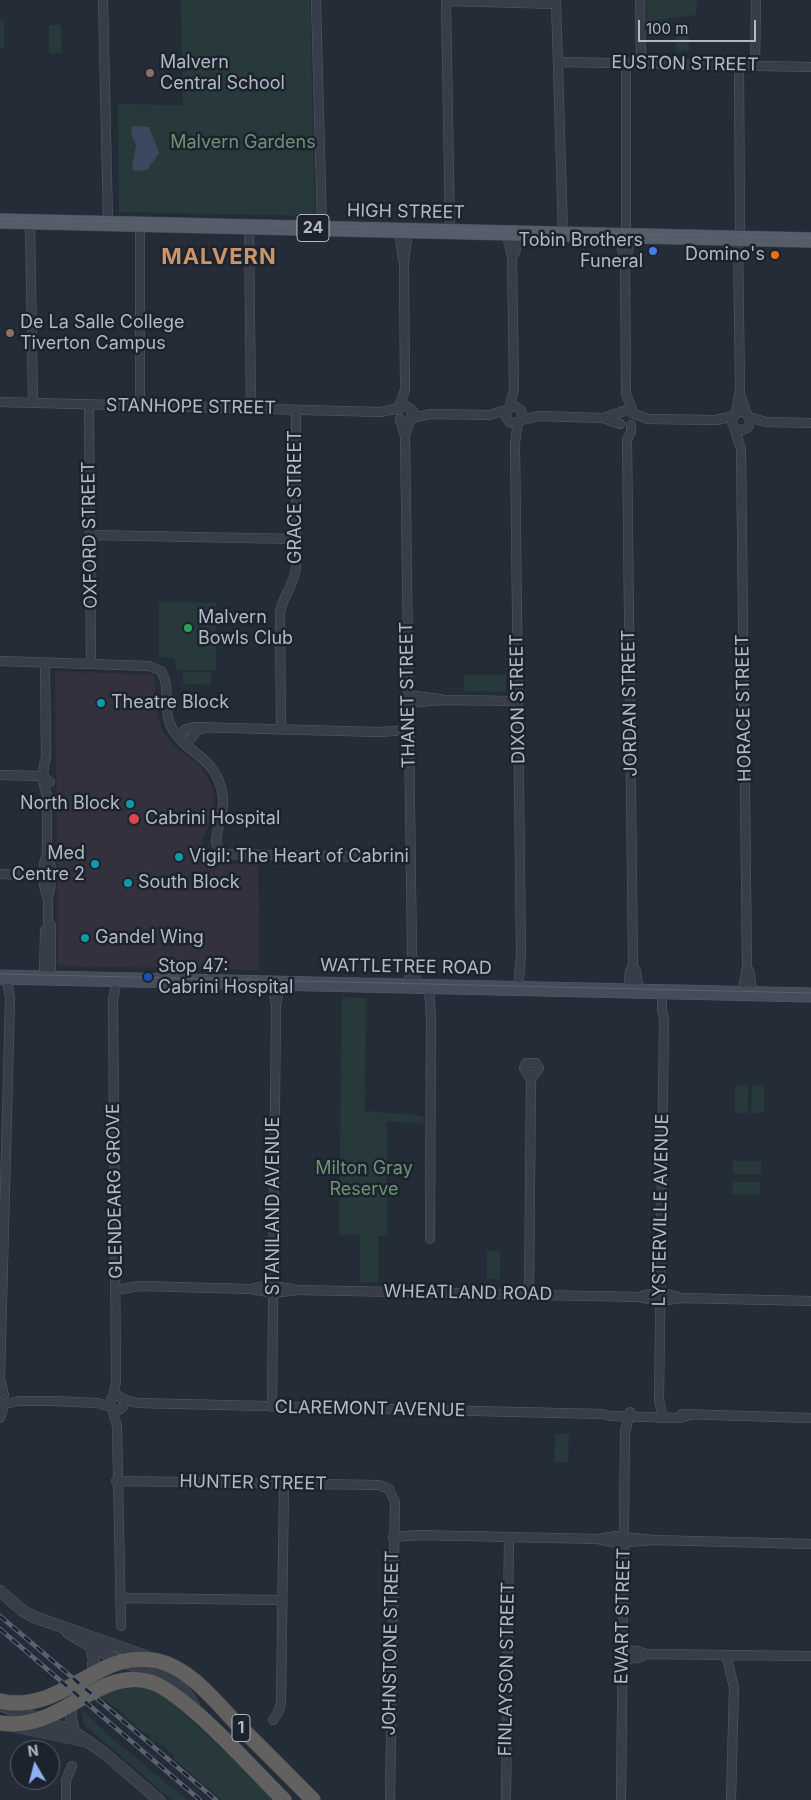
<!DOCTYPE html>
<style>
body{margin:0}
#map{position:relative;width:811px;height:1800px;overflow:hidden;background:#242c38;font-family:Inter,sans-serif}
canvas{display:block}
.north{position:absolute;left:10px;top:1740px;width:50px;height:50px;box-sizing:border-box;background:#1c232d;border:1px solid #585f6a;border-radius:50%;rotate:352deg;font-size:14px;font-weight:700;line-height:20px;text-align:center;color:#b2b9c5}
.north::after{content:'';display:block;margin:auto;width:18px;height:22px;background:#8db1ee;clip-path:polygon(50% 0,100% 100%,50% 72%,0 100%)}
.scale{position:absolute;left:638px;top:20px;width:118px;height:22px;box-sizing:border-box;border:2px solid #b2b9c5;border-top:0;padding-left:6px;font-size:15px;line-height:18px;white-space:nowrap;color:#b2b9c5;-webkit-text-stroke:4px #1c232d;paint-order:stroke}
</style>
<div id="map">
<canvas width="811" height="1800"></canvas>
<div class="north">N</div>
<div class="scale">100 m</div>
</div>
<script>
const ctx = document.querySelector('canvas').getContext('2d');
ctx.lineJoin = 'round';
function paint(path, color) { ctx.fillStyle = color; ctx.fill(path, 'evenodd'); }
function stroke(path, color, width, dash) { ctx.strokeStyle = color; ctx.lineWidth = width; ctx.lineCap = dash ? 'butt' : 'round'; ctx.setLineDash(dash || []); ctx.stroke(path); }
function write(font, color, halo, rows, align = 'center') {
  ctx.font = font + ' Inter,sans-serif'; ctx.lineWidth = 5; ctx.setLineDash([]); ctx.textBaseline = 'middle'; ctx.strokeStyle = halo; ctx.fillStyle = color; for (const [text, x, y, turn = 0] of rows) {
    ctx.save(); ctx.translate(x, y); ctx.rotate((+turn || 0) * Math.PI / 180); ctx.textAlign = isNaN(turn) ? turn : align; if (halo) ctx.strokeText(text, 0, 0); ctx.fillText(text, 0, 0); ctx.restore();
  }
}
paint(new Path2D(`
 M55 671 154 675 157 714 163 733 175 747 200 765 211 784 214 793 213 815 202 840 204 849 214 864 258 863 259 970 61 966 58 963Z`), '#33313d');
paint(new Path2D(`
 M181 0H310L315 216 119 212 118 104 183 105Z
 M646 0H697L696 15 647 21Z
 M0 20H4V48H0Z
 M676 24H688L689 51 676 52Z
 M49 25H61L62 53H49Z
 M159 602 216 603V670H177L174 658 159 657Z
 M183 672H211V685L183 684Z
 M463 675H506V692L464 691Z
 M342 997 366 998 365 1111 423 1116V1124L387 1121V1236H378V1283L360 1282V1235H339Z
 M735 1085H748V1113H735Z
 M752 1085H764V1113H751Z
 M733 1161H761V1174H733Z
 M733 1182H761L760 1195 732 1194Z
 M487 1251H500V1279H487Z
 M555 1434H569L568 1462H554Z
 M129 1687 148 1689 172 1702 276 1800H222L175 1760 174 1755 162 1745 159 1746 156 1731 157 1745 150 1740V1735L141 1731 120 1711 98 1696 112 1690Z
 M81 1708 107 1734 187 1800H172L84 1725Z`), '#27393a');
paint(new Path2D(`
 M133 126 149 127 159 153 147 170 135 171 132 169 136 145 131 133Z`), '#3a4960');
const minor = new Path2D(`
 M103 0 108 223
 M316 0 322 229
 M446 0 450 232
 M556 0 563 234
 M640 0 641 63
 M446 1 556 4
 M559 62 811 67
 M739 65 740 238
 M755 65 756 0
 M30 222 33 403
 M140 224V406
 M249 227 251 409
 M399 230 403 260
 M506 233 512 256 514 390 509 408
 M619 236 625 262
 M626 236V63
 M632 236 625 262 626 394 633 412
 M512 256 515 253 519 233
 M740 394 747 415
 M0 402 381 412 399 408
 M89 405 91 664
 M506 415a8 8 0 1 1 16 0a8 8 0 1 1-16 0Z
 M399 407 405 390 404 263 408 231
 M398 410 405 405 413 411 405 436
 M732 421a9 9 0 1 1 18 0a9 9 0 1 1-18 0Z
 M634 414 648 419 716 420 734 416
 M735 415 740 391 738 238
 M749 417 766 422 811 423
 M412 418 431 414 489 415 507 410
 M603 418 627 410 634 414
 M400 419 405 436 406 504 412 953 408 986
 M521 420 539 416 603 418 620 424
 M734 427 741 449 747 967 742 994
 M91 535 296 539
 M0 661 149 666 161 671C171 686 163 707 170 724 183 755 217 753 223 797 225 813 216 827 216 843L223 854 411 858
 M45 663 46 758C42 769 42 784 47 795V854L44 864V886L48 899V922L51 925V978
 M408 695 440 699
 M409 703 442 700 517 701
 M281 730 280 613C282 596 295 585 296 567V410
 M177 736 186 729 194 727 379 732 409 730
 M186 744 197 731 203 728
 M0 775 43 776 50 782
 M47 854C53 868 52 883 48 897
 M0 874 44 876
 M413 958 417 986
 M633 966 636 971 639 992
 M747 967 750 974 752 994
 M44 978 45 930
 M272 983 276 1005
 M429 987 431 1018 430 1239
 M518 989 521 955 515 443 518 423
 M628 991 630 971 633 966 627 440 631 432V425
 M662 992V1010L664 1019 659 1400 663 1418
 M251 1289 273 1293 297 1290
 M116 1290 139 1286 251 1289 267 1285 298 1290 639 1297 660 1301 681 1298 811 1301
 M529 1295 531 1080 524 1068 526 1063H536L539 1068 531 1080
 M639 1297C652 1292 668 1292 681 1298
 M4 1395 0 1379 9 1038 10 998 6 977
 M110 1403a7 7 0 1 1 14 0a7 7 0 1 1-14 0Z
 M113 1397 116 1382 113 1000 117 979
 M122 1399 138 1403 602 1414 610 1416 680 1418 687 1416
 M5 1404 18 1401H53L97 1403 111 1407
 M272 1407 276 1005 280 983
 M112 1408 117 1426 121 1626
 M682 1414 811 1418
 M0 1418 4 1406
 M116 1481 379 1485 389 1489 395 1502 390 1800
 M393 1537 419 1535 598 1539 616 1536 653 1540
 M598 1539 616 1543 653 1540 811 1544
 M121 1598 282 1600
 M622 1650 637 1651 646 1654 811 1656
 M726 1655 734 1687 731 1800
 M622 1659 638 1658 646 1654
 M273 1720 279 1711 281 1702 284 1484
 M66 1800V1780L72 1766
 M506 1800 509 1537
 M621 1800 625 1432 630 1412`);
const tertiary = new Path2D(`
 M0 1591 23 1611 34 1617 148 1657
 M67 1632C84 1643 103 1653 122 1661 154 1675 185 1675 197 1714
 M90 1645 94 1659 92 1674
 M0 1705 74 1732 104 1753 159 1800
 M71 1705V1718L74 1732
 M17 1727 84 1741`);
const secondary = new Path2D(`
 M0 977 811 995`);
const primary = new Path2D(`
 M0 221 811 240`);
const trunk = new Path2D(`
 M0 1701C32 1709 59 1693 86 1678 110 1664 130 1655 158 1661 192 1669 217 1704 240 1727 265 1751 289 1776 313 1800
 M0 1723C32 1728 59 1712 85 1696 105 1685 123 1676 147 1681 182 1688 255 1772 284 1800`);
stroke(minor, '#555c66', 10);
stroke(tertiary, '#555c66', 12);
stroke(secondary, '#555c66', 15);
stroke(primary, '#404752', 16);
stroke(trunk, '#424953', 16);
stroke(minor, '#373e49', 9);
stroke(tertiary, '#373e49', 11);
stroke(secondary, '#454d5b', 14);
stroke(primary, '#555d69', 15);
stroke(trunk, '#62615f', 15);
stroke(new Path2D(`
 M0 219 811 238
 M0 974 811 993`), '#59626f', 1);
const rail = new Path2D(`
 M0 1616 216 1800
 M0 1629 200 1800`);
stroke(rail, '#59626f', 4.5);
stroke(rail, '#1c232d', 2.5, [8]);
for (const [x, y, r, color] of [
 [150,73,5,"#8d6e63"],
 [653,251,5,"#3f7fe0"],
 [775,255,5,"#e8710a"],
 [10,333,5,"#8d6e63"],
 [188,628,5,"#2e9e5b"],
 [101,703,5,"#0f9aa8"],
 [130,804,5,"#0f9aa8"],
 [134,819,6,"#e0444e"],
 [179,857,5,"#0f9aa8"],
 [95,864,5,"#0f9aa8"],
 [128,883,5,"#0f9aa8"],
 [85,938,5,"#0f9aa8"],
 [148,977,5,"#1a4fb4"]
]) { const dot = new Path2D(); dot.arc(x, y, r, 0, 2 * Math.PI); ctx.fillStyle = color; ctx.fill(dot); stroke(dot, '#1c232d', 2); }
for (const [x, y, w] of [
 [313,228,32],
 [241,1728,18]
]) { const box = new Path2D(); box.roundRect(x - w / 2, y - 13.5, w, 27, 4); ctx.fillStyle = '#1c232d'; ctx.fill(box); stroke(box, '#b2b9c5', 1); }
write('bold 16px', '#b2b9c5', null, [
 ["24",313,228],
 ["1",241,1728]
]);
write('18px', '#b2b9c5', '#1c232d', [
 ["Malvern",160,63],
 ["Central School",160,84],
 ["Tobin Brothers",643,241,"right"],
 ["Funeral",643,262,"right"],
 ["Domino's",765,255,"right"],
 ["De La Salle College",20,323],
 ["Tiverton Campus",20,344],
 ["Malvern",198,618],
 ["Bowls Club",198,639],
 ["Theatre Block",111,703],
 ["North Block",120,804,"right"],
 ["Cabrini Hospital",145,819],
 ["Med",85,854,"right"],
 ["Centre 2",85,875,"right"],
 ["Vigil: The Heart of Cabrini",189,857],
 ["South Block",138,883],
 ["Gandel Wing",95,938],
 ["Stop 47:",158,967],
 ["Cabrini Hospital",158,988]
], 'left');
write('18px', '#b2b9c5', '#1c232d', [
 ["EUSTON STREET",685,64,1],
 ["HIGH STREET",406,212,1],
 ["STANHOPE STREET",191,407,1],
 ["GRACE STREET",296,497,-90],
 ["OXFORD STREET",90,535,-91],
 ["THANET STREET",408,695,-91],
 ["DIXON STREET",518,699,-91],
 ["JORDAN STREET",630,703,-91],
 ["HORACE STREET",744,708,-91],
 ["WATTLETREE ROAD",406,967,1],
 ["GLENDEARG GROVE",115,1191,-91],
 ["STANILAND AVENUE",274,1206,-90],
 ["LYSTERVILLE AVENUE",661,1210,-89],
 ["WHEATLAND ROAD",468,1293,1],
 ["CLAREMONT AVENUE",370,1409,1],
 ["HUNTER STREET",253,1483,1],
 ["EWART STREET",623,1616,-89],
 ["JOHNSTONE STREET",391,1643,-89],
 ["FINLAYSON STREET",507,1669,-89]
]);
write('18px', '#6b9475', '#1c232d', [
 ["Malvern Gardens",243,143],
 ["Milton Gray",364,1169],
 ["Reserve",364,1190]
]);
ctx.letterSpacing = '1px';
write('bold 22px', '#ca9568', '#1c232d', [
 ["MALVERN",219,257]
]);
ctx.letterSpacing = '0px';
</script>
